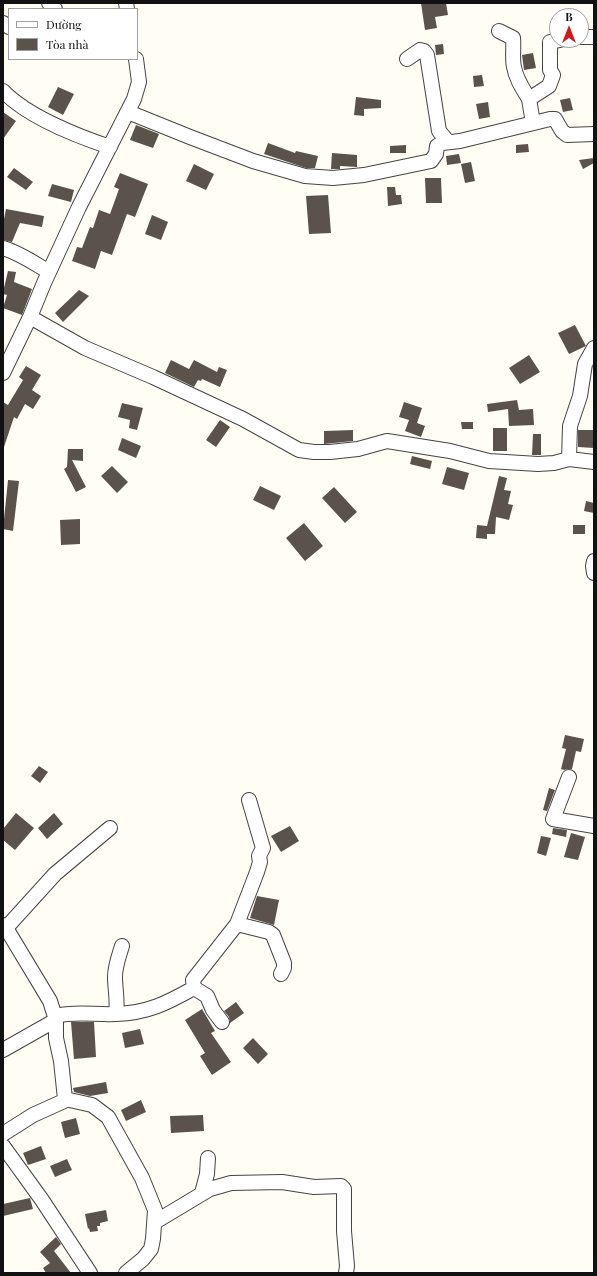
<!DOCTYPE html>
<meta charset="utf-8">
<style>
body{margin:0}
#map{position:relative;width:597px;height:1276px;overflow:hidden;background:#fffdf4;font-family:"Playfair Display",serif}
canvas{display:block}
.frame{position:absolute;inset:0;border:4px solid #111;pointer-events:none}
.legend{position:absolute;left:8px;top:8px;width:130px;height:52px;box-sizing:border-box;background:#fff;border:1px solid #a0a0a0;margin:0;padding:5px 7px;list-style:none;font-size:12px;color:#111}
.legend li{display:flex;align-items:center;gap:8px;height:20px}
.legend b{width:20px;border:1px solid #a0a0a0}
.north{position:absolute;left:549px;top:8px;width:40px;height:40px;box-sizing:border-box;background:#fff;border:1px solid #a0a0a0;border-radius:50%;rotate:0deg;font-size:11px;font-weight:700;line-height:16px;text-align:center;color:#111}
.north::after{content:'';display:block;margin:auto;width:14px;height:18px;background:#cf1a1b;clip-path:polygon(50% 0,100% 100%,50% 72%,0 100%)}
</style>
<div id="map">
<canvas width="597" height="1276"></canvas>
<div class="frame"></div>
<ul class="legend">
<li><b style="height:5px;background:#fff"></b>Đường</li>
<li><b style="height:11px;background:#5b524c"></b>Tòa nhà</li>
</ul>
<div class="north">B</div>
</div>
<script>
const ctx = document.querySelector('canvas').getContext('2d');
ctx.lineJoin = 'round';
function paint(path, color) { ctx.fillStyle = color; ctx.fill(path, 'evenodd'); }
function stroke(path, color, width, dash) { ctx.strokeStyle = color; ctx.lineWidth = width; ctx.lineCap = dash ? 'butt' : 'round'; ctx.setLineDash(dash || []); ctx.stroke(path); }
paint(new Path2D(`
 M421 3H446L448 15 435 17 437 28 425 30Z
 M443 44 444 54 436 55 435 45Z
 M533 53 536 68 524 70 522 55Z
 M482 75 484 86 474 87 473 76Z
 M58 87 74 94 63 115 48 107Z
 M356 97 381 100V108L364 109V116L354 115Z
 M570 98 573 110 563 112 560 100Z
 M488 102 490 117 479 119 476 104Z
 M3 112 16 121 3 139Z
 M136 125 159 134 153 148 130 140Z
 M268 143 295 153 296 151 318 156 315 168H306L264 154Z
 M528 144 529 152 516 153V145Z
 M406 145V153H390V146Z
 M332 153 357 155V167L340 166V169H331Z
 M459 154 461 163 447 165 446 156Z
 M594 158V163L583 169 579 160Z
 M471 162 475 181 465 183 461 164Z
 M194 164 214 174 206 190 186 181Z
 M14 168 33 182 26 190 7 177Z
 M120 173 148 184 135 217 127 214 112 255 101 251 95 269 72 261 77 247 82 248 90 227 93 228 99 210 110 214 119 189 114 187Z
 M425 178H441L442 203H426Z
 M52 184 74 190 71 202 48 196Z
 M387 187H395L396 195H401L402 204 388 206Z
 M328 195 331 233 309 234 306 196Z
 M6 209 44 216 42 227 20 223 12 242 3 240V224Z
 M152 215 168 222 161 240 145 234Z
 M8 271 16 272 14 282 32 289 22 315 3 308 7 295 3 294V292Z
 M79 290 89 296 63 322 55 313Z
 M575 325 586 346 569 354 558 333Z
 M529 355 540 372 520 384 509 368Z
 M171 360 189 369 194 360 217 372 219 367 227 370 220 387 202 379 201 381 198 380 194 387 165 373Z
 M26 366 41 375 32 390 41 396 33 409 25 404 17 419 14 417 4 447 3 446V402L8 405 23 380 19 377Z
 M517 400 519 410 533 409 534 425 509 426 508 409 488 412 487 404Z
 M404 402 422 408 417 423 425 426 421 437 405 431 409 420 399 417Z
 M122 403 143 408 137 430 129 428 130 420 118 417Z
 M220 420 230 427 216 447 206 440Z
 M461 422H473V429H462Z
 M493 428H507V451H493Z
 M353 430V441L324 444V431Z
 M578 430H594V448L578 447Z
 M533 434H541V455H532Z
 M122 438 141 446 136 458 118 450Z
 M68 449H83V461L72 460 86 487 76 492 64 469 67 467Z
 M412 456 432 461 430 469 410 464Z
 M112 466 128 482 117 493 101 476Z
 M447 467 469 473 464 490 442 484Z
 M499 476 507 478 504 490 511 491 508 504 513 505 509 520 496 517 495 534H487V539L476 538 477 525 487 526Z
 M8 480 19 481 13 531 3 529Z
 M260 486 281 496 274 510 253 500Z
 M334 487 357 512 345 523 322 498Z
 M586 501 594 503V513L584 511Z
 M80 519V544L61 545 60 520Z
 M304 523 323 546 305 561 286 538Z
 M573 525H585V534H573Z
 M565 735 584 739 581 752 576 751 572 769H568L564 770 561 769 566 749 562 748Z
 M39 766 48 772 40 783 31 776Z
 M549 788 555 790 547 811 543 810Z
 M16 813 34 828 15 850 3 840V829Z
 M54 813 63 824 47 839 38 828Z
 M290 826 299 841 281 852 271 836Z
 M553 828 567 830 566 837 552 834Z
 M571 833 585 837 578 860 564 857Z
 M541 836 551 838 546 856 537 853Z
 M257 896 279 900 274 925 250 918Z
 M236 1002 244 1013 230 1023 229 1017 224 1011Z
 M202 1009 215 1031 211 1033 231 1062 212 1075 200 1056 205 1053 185 1020Z
 M71 1022H94L96 1057 74 1059Z
 M140 1029 144 1044 125 1048 122 1033Z
 M253 1038 268 1054 258 1064 243 1048Z
 M106 1082 108 1093 90 1096 74 1092 73 1088Z
 M141 1100 146 1112 126 1121 121 1110Z
 M203 1115 204 1131 171 1133 170 1116Z
 M76 1118 80 1134 65 1138 61 1122Z
 M41 1146 46 1159 28 1165 23 1153Z
 M67 1159 72 1170 55 1177 50 1166Z
 M30 1198 33 1209 3 1216V1204Z
 M106 1210 108 1221 100 1223V1226H97L98 1231 90 1232 89 1228 88 1229 85 1214Z
 M56 1237 61 1244 54 1251 71 1273H46L43 1268 50 1263 40 1252Z`), '#5b524c');
const minor = new Path2D(`
 M49 3 55 9
 M126 3 127 9
 M3 23 9 27
 M499 31 513 38C514 47 512 59 514 67 516 79 523 89 529 99
 M581 37H594
 M407 59 420 50 424 51 427 55 439 131 448 142
 M3 91C27 116 77 136 110 147
 M128 112 190 137 253 161 305 176 333 178 364 175 431 161 436 154 437 146 442 143 460 141 550 119H555L562 131 567 135 594 134
 M533 123 529 99 549 86 553 75 550 70V42L560 40
 M3 248C20 253 34 263 49 272
 M30 317 85 348 153 377 243 419 299 450 314 452H330L358 449 387 441 450 451 489 461 538 464 554 463 569 459 594 462
 M3 373 30 317 44 283 79 207 134 99 139 82 136 59
 M569 459 570 426 580 396 585 364 594 348
 M594 561 593 566 594 573
 M569 777 553 819 594 826
 M237 924 269 932 273 935 284 963V968L281 974
 M3 925 6 928 50 1001 56 1020V1038L61 1061 65 1099
 M6 928 55 874 110 828
 M194 988 207 996 213 1010 222 1022
 M116 1014C118 1001 115 989 115 977 115 966 119 956 122 946
 M55 1016C75 1011 95 1015 116 1014 148 1013 167 1003 194 988L193 980 237 924 257 872 260 862 259 856 263 848 249 800
 M3 1050 56 1020
 M3 1134 33 1115 64 1101 65 1099 92 1105 108 1117 142 1178 155 1210 153 1239 151 1249 143 1259 126 1273
 M3 1146 42 1200 90 1273
 M202 1193 207 1174 208 1158
 M155 1222 210 1189 231 1183 282 1182 314 1187 341 1186 344 1189V1231L347 1266 346 1273`);
stroke(minor, '#444', 16);
stroke(minor, '#fff', 14);
</script>
